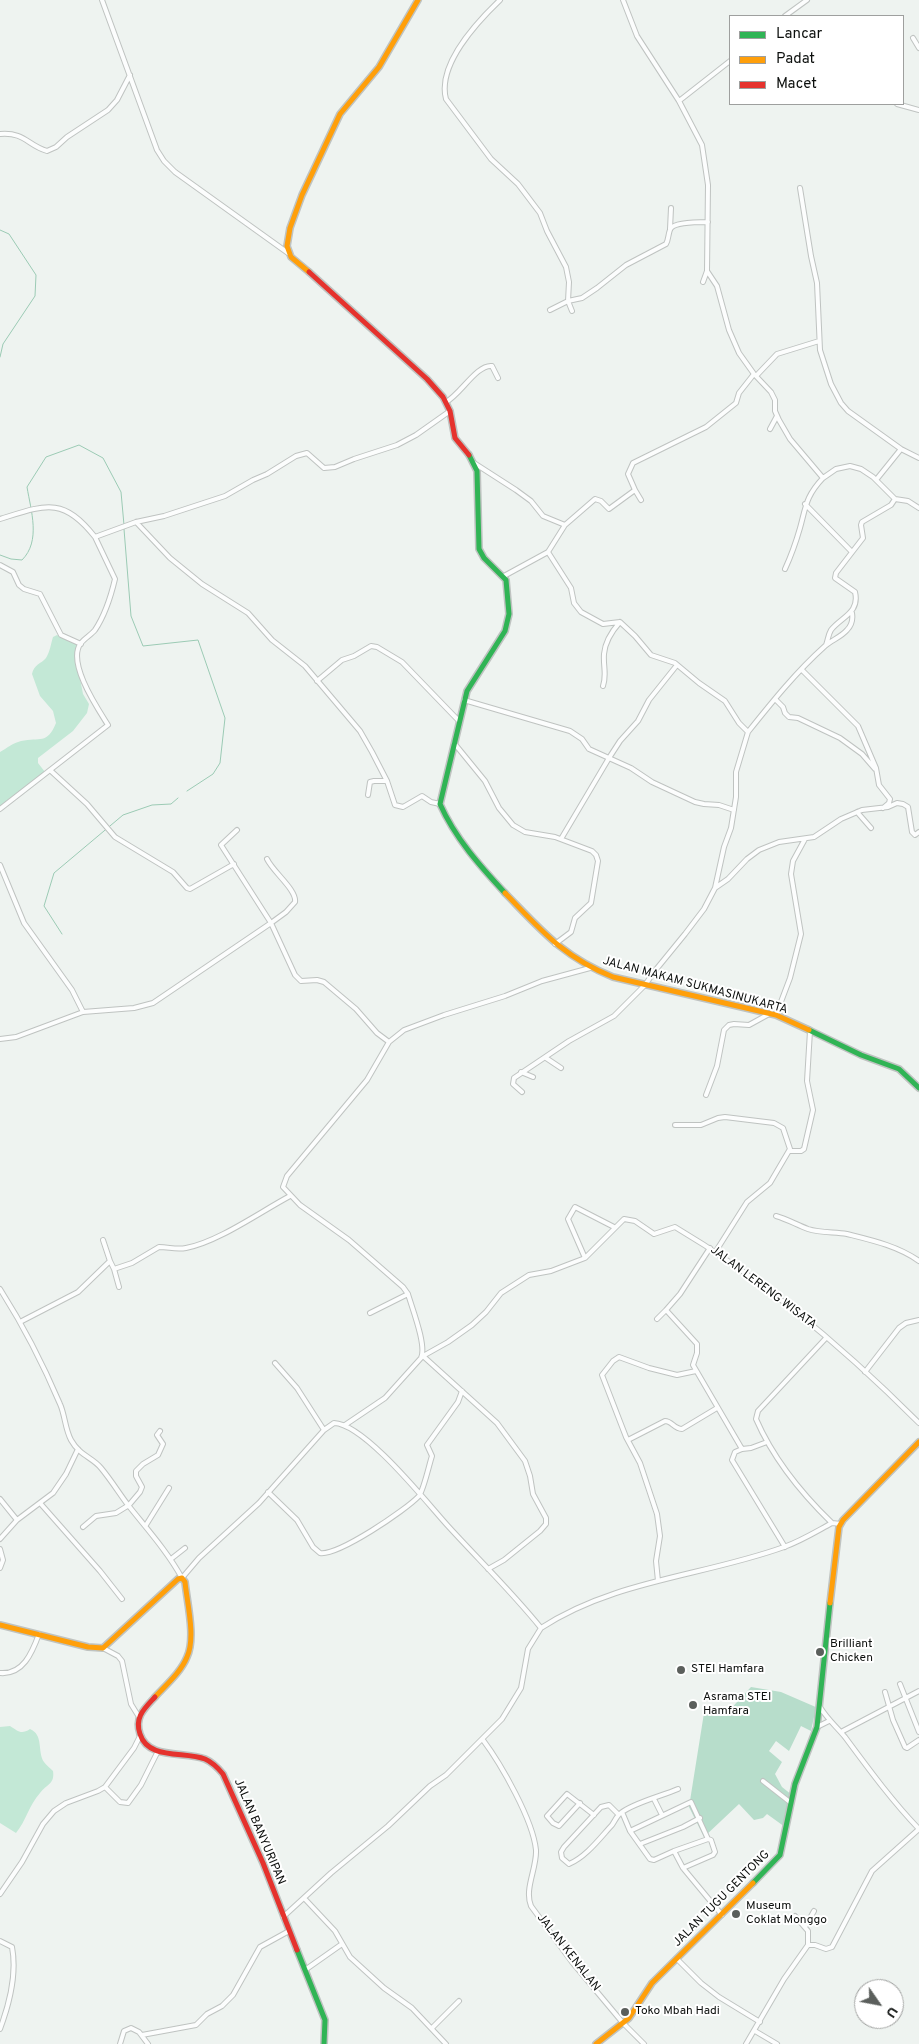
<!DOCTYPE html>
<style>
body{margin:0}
#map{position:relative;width:919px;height:2044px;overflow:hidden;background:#eef3f0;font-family:Overpass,sans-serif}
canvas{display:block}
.legend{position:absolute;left:729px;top:15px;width:175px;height:90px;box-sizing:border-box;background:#fff;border:1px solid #9e9f9e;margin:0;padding:6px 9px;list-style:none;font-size:15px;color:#0c0f0d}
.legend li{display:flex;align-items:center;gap:10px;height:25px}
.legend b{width:25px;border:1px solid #9e9f9e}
.north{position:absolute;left:854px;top:1979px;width:50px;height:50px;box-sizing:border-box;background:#fff;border:1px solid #9e9f9e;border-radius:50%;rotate:123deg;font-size:14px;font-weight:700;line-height:20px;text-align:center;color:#0c0f0d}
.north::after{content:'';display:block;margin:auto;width:18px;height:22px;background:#5b5f5c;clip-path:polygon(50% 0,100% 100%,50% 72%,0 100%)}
</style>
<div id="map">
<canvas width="919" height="2044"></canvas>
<ul class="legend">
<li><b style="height:6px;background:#30b455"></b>Lancar</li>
<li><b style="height:6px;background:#ff9f0a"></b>Padat</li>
<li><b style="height:6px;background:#e5322d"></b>Macet</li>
</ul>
<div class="north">U</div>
</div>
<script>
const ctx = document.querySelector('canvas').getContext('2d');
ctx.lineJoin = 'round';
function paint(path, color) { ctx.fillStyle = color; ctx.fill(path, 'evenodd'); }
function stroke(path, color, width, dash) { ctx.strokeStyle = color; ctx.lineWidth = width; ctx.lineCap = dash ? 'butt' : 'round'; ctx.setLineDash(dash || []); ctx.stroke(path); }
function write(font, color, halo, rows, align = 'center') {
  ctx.font = font + ' Overpass,sans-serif'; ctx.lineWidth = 4; ctx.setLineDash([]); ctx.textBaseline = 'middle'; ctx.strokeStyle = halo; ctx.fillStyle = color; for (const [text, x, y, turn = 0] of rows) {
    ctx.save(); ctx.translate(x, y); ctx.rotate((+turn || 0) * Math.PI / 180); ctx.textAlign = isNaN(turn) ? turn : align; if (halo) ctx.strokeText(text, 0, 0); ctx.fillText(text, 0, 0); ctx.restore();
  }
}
paint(new Path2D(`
 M57 635 78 645 76 658 83 694 89 704 87 713 73 731 38 758V763L45 772 0 806V752C7 748 13 743 21 741 40 737 47 745 56 723L53 711 40 696 32 674C34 664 41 664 46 658 50 652 51 643 53 637Z
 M10 1726C18 1731 21 1735 30 1729 44 1735 37 1751 44 1762 46 1765 50 1768 53 1771 55 1784 47 1784 40 1793 29 1805 26 1821 16 1833L0 1823V1727Z`), '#c3e8d6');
paint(new Path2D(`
 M751 1687 781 1692 818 1708 814 1728V1717L811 1731 801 1726 789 1751 776 1741 769 1751 782 1762 775 1774 782 1787 792 1795 785 1827 767 1814 763 1818 754 1820 739 1804 704 1837 689 1807 704 1713 725 1715Z`), '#b7ddcb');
stroke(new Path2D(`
 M0 230 9 234 36 275 35 296 3 344 0 357
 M124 529 131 616 143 646 198 640 225 718 220 763 213 774 187 791
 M0 555 11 559 22 560C41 541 31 511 27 487L46 457 79 445 103 458 121 492 124 525
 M62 934 44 906 54 873 123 815 152 805 171 804 178 798`), '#9bcab4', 1);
const street = new Path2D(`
 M102 0 157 150 164 161 175 172 288 253
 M500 0C477 22 437 65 446 99L491 159 518 184 540 213 547 231 566 267 569 282 568 301 572 311
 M623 0 637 36 679 101 702 145 708 185 707 271 717 286 729 330 739 353 754 374 771 392 775 400V411L779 420 790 439 823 478C806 496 806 506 800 528 796 542 791 556 785 569
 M785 16 807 0
 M913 38 919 48
 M679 101 730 61
 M897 104 919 110
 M0 134C25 132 27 145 47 151L56 147 67 137 108 110 117 100 130 75
 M800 188 811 256 817 283 820 350 831 384 841 403 848 411 901 449 919 458
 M670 229 671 208
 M703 282 707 271
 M550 310 568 301 582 298 597 288 626 265 666 244C669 239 668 232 671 228 676 222 700 222 708 222
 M756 376 777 354 819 341
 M446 402C460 395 477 364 492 366L498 378
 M770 429 777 416
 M474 463 516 490 531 501 543 516 565 525 548 552 571 588 574 603 581 612 603 624 620 622 635 636 651 655 675 663 699 683 725 701 739 723 748 732 736 772V797L731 828 724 847 715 888
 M823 478 836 469 850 466 861 469 873 477 895 499 908 501 919 508
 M876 480 901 449
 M635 490 641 500
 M805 504 852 552
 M0 519C45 505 63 496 95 537L136 522 164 516 225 496 253 480 267 474 296 456 307 453 324 468 335 467 354 459 397 445 416 435 450 411
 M136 522 170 558 202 584 248 613 272 640 305 666 360 731 372 752 387 781 395 805 403 807 422 796 431 802 440 804
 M565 525 595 499 601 501 609 509 635 490 628 474 633 463 706 427 736 403 739 393 754 374
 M0 565 13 572 19 585 24 589 40 594 61 635 81 644
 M504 576 548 552
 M826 645C828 640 828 635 831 630 841 617 860 613 855 592L835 578 836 573 863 538 861 525 862 522 891 505 895 499
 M802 670 858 726 876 768 879 785 890 799 889 803 883 808
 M317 681 342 660 354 656 371 646 377 647 402 662 459 721
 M603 686C607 675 603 666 604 654 605 642 612 631 620 622
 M464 700 570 731 582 739 589 749 631 768 652 782 695 802 704 804 719 805 734 810
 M776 700 783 707 785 713 789 717 798 718 840 738 862 754 875 769
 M748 732C772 702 796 672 825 646 832 640 841 637 847 630 852 625 853 619 852 613
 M454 743 485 781 499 808 513 825 525 832 555 837 592 851 596 855 598 861 591 903 575 918 571 932 555 944
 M51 771 87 804 115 837 173 872 187 888 190 889 234 864
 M368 795 370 782 374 781H387
 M0 809 108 725C98 709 66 662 81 643 85 638 91 635 95 630 105 615 111 596 115 579L95 537
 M857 812 871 828
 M237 830 221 845 271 923 295 975 301 981 317 980 324 982 356 1009 377 1033 389 1042
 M561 839 609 758 620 741 638 721 649 700 677 665
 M0 865 24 923 72 990 83 1012
 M776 1015 790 978 801 934 791 874 793 861 805 839
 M0 1039 16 1037 83 1012 134 1008 153 1003 271 923 286 912 295 902C297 890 273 872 267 859
 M546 1058 561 1068
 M521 1072 533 1077
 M522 1092 513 1084 514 1078 569 1041 614 1016 645 985 654 972 685 934 704 909 715 888 728 879 747 859 759 850 779 842 814 837 841 819 862 810 888 807 897 803 903 804 908 807 912 832 915 835 919 832
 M706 1095 717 1066 724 1030 729 1025 734 1024 749 1025 769 1014
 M675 1125H701L718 1118 725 1117 774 1123 783 1128 790 1149 770 1183 747 1202 716 1251
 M789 1151H801L804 1149 813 1110 807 1081 810 1031
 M776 1216C787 1219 797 1225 808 1229 820 1233 834 1232 847 1234 871 1240 898 1246 919 1261
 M614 1227 575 1207 568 1219 585 1258 624 1219 635 1221 654 1234 675 1227C765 1280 845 1349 919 1423
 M103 1240 110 1261
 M710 1248 680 1294 666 1310 697 1344V1353L693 1365 742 1449 735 1452 732 1460 785 1547
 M114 1269 119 1287
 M0 1289C23 1325 43 1364 60 1404 65 1415 65 1429 71 1440 80 1456 92 1457 101 1468 111 1480 119 1493 128 1505 147 1529 167 1551 182 1578L199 1558 259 1503 324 1430 334 1423C365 1424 427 1503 448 1526 479 1560 512 1592 541 1628 614 1580 704 1576 784 1547 801 1541 817 1531 832 1523L841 1524
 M370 1313 408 1294
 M657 1319 666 1310
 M20 1322 78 1292 110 1261 114 1269 132 1263 159 1247C169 1247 176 1250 186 1248 218 1242 260 1212 290 1196
 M826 1338 758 1411 756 1419C773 1458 801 1493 832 1523
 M275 1363 297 1388 324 1430
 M865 1372 899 1328 906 1323 919 1320
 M345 1425 385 1398 421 1358C427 1346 412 1308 408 1294L403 1287 349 1240 300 1205 283 1187 287 1176 367 1080 389 1042 404 1030 444 1015 505 996 542 981 590 968
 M628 1440 665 1421C672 1421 674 1429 682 1429L717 1408
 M742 1449 751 1448 767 1442
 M268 1492 297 1520 313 1547 320 1553C338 1556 406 1510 419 1496 424 1489 429 1465 432 1456L427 1445 458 1402 462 1391
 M0 1499 17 1520 53 1493 66 1474 78 1449
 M40 1503 100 1571 122 1599
 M146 1525 169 1488
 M83 1527 96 1516 116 1513 129 1505 140 1492 142 1487 136 1476V1471L143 1464 158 1455 163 1444 157 1435 160 1431
 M0 1539 17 1520
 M0 1549 3 1560 0 1568
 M171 1559 185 1548
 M488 1569 504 1560 540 1531 546 1524V1518L533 1494 530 1476 525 1461 497 1423 423 1356 448 1342 472 1325 486 1312 501 1293 529 1275 551 1271 585 1258
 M658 1581 656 1561 660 1536 657 1514 640 1463 626 1437 602 1375 613 1361 619 1357 649 1368 677 1375 696 1371
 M103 1648 118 1656 122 1661 131 1704 139 1717
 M0 1673C23 1675 32 1653 39 1634
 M900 1684 919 1732
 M885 1692 893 1720 905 1747 907 1748 919 1740
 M817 1727 829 1721
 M841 1732 919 1691
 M483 1740C501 1764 533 1820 536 1850 537 1868 524 1889 531 1906L572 1962 623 2023 644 2044
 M763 1781 791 1803
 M105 1787 120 1802 128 1803 141 1785 158 1751
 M654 1799 662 1815
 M580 1803 559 1826 553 1823 547 1816 567 1794 594 1815
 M622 1812 630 1831 650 1859 654 1860 674 1851 683 1868 722 1915
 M618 1814 609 1805 601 1807 564 1847 561 1852 562 1858 569 1864C586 1857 600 1838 612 1825 615 1821 617 1815 621 1813 633 1803 662 1796 678 1789
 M630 1831 691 1802 708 1839 711 1840 715 1852 713 1855 683 1868
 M640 1844 683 1827 700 1818
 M674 1851 708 1839
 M0 1894 22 1862 43 1824 54 1811 66 1803 98 1791 105 1787 134 1748 140 1736
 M304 1898 335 1931 350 1957 384 1988 412 2008 446 2044
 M795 1916 808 1931V1945
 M283 1917 331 1873 388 1826 430 1786 446 1775 502 1719 521 1688 528 1649 541 1628
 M805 1927 814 1911
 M0 1941 12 1947C17 1973 9 2005 0 2029
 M677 1959 701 1983 719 1997 760 2022
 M305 1970 342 1944
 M432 2028 459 2001
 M755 2031 777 2044
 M142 2035 196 2025 207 2014 222 2006 233 1995 260 1947 289 1931
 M120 2044 124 2031 131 2028 139 2032 148 2044
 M746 2044 784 1979 808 1945H815L826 1949 832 1947 872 1871 919 1829C892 1801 868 1768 845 1737 836 1726 828 1720 820 1707`);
const fast = new Path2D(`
 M469 455 477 471 479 549 484 558 506 580 509 614 505 631 467 691 440 804C455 838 480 866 505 893
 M809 1030 861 1055 899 1069 919 1088
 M753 1883 780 1855 795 1784 817 1727 830 1603
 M297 1950 325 2020 324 2044`);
const slow = new Path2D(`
 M309 272 291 257 287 246 290 228 302 195 340 114 379 67 418 0
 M505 893C541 930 563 957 613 977L776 1015 809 1030
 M830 1603 839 1527 843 1520 919 1442
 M0 1625 88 1647 103 1648 178 1579 182 1578 185 1582C187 1602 196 1638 187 1657 181 1672 166 1685 155 1697
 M596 2044 629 2018 652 1983 753 1883`);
const jam = new Path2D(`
 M309 272 427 379 443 397 450 411 455 438 469 455
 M155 1697C145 1708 134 1717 140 1734 148 1760 184 1751 205 1759 212 1762 218 1768 223 1774L263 1863 297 1950`);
stroke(street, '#bfc3c1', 6);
stroke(fast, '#bfc3c1', 8);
stroke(slow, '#bfc3c1', 8);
stroke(jam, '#bfc3c1', 8);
stroke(street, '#fcfdfd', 4);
stroke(fast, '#30b455', 5);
stroke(slow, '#ff9f0a', 5);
stroke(jam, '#e5322d', 5);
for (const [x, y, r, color] of [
 [820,1652,5,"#5b5f5c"],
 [681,1670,5,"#5b5f5c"],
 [693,1705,5,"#5b5f5c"],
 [736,1914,5,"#5b5f5c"],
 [625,2012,5,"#5b5f5c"]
]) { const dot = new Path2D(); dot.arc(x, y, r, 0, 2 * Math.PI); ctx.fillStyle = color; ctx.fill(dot); stroke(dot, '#fff', 2); }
write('12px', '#0c0f0d', '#fff', [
 ["JALAN MAKAM SUKMASINUKARTA",695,986,15],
 ["JALAN LERENG WISATA",763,1288,37],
 ["JALAN BANYURIPAN",259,1832,67],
 ["JALAN TUGU GENTONG",722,1899,-45],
 ["JALAN KENALAN",568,1953,52]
]);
write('12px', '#0c0f0d', '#fff', [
 ["Brilliant",830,1645],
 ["Chicken",830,1659],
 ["STEI Hamfara",691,1670],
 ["Asrama STEI",703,1698],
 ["Hamfara",703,1712],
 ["Museum",746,1907],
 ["Coklat Monggo",746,1921],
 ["Toko Mbah Hadi",635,2012]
], 'left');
</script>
